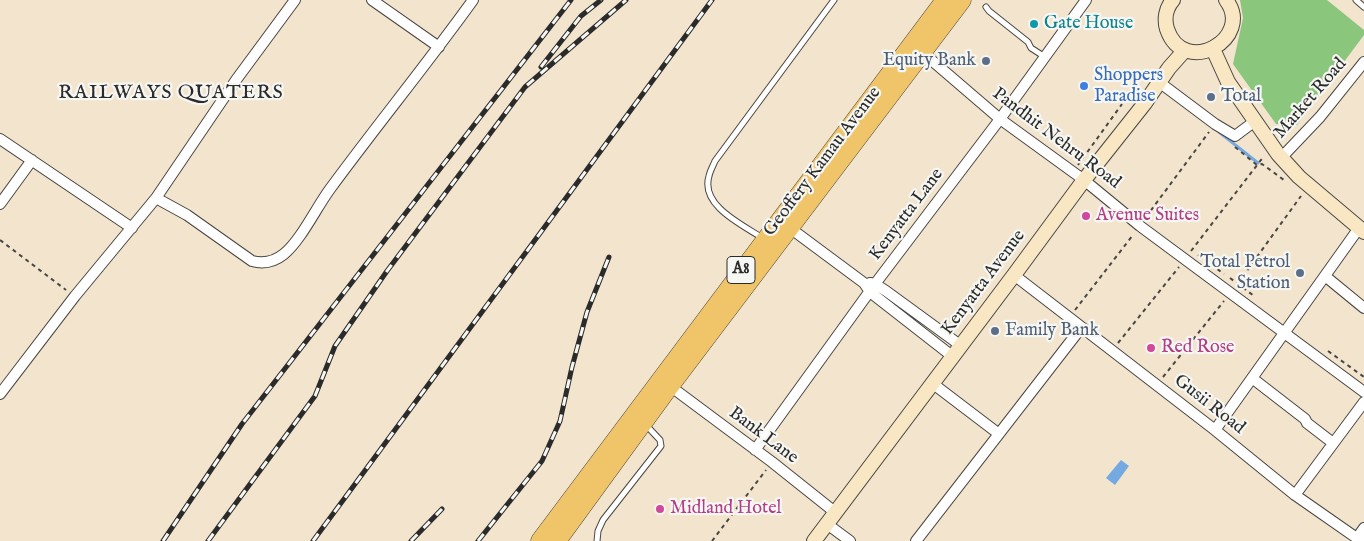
<!DOCTYPE html>
<style>
body{margin:0}
canvas{display:block;background:#f2e4cd}
</style>
<canvas width="1364" height="541"></canvas>
<script>
const ctx = document.querySelector('canvas').getContext('2d');
ctx.lineJoin = 'round';
function paint(path, color) { ctx.fillStyle = color; ctx.fill(path, 'evenodd'); }
function stroke(path, color, width, dash) { ctx.strokeStyle = color; ctx.lineWidth = width; ctx.lineCap = dash ? 'butt' : 'round'; ctx.setLineDash(dash || []); ctx.stroke(path); }
function write(font, color, halo, rows, align = 'center') {
  ctx.font = font + ' "IM FELL English",serif'; ctx.lineWidth = 4.5; ctx.setLineDash([]); ctx.textBaseline = 'middle'; ctx.strokeStyle = halo; ctx.fillStyle = color; for (const [text, x, y, turn = 0] of rows) {
    ctx.save(); ctx.translate(x, y); ctx.rotate((+turn || 0) * Math.PI / 180); ctx.textAlign = isNaN(turn) ? turn : align; if (halo) ctx.strokeText(text, 0, 0); ctx.fillText(text, 0, 0); ctx.restore();
  }
}
paint(new Path2D(`
 M1240 0H1327L1364 30V35L1297 125 1276 124 1233 64 1243 18Z`), '#8ac67b');
paint(new Path2D(`
 M1121 460 1129 466 1115 485 1106 478Z`), '#75a9e1');
stroke(new Path2D(`
 M1219 132 1258 163`), '#75a9e1', 3);
const lane = new Path2D(`
 M1356 0 1364 7
 M986 7 989 11 1028 42 1031 48 1045 57
 M764 239C743 225 700 206 709 176 710 171 713 166 715 161L834 0
 M597 541 598 531 603 520 661 446 660 440 645 424`);
const street = new Path2D(`
 M372 0 439 47
 M922 52 1000 119 1084 180 1140 226 1364 392
 M1159 82 1215 124 1235 136 1255 121
 M0 139 132 228
 M1281 158 1320 117 1364 62
 M156 198 236 80 295 0
 M0 204 32 160
 M790 228 864 283 870 292 952 356
 M1014 275 1215 430 1295 495 1361 541
 M1325 276 1364 308
 M870 283 875 284 886 291 960 345
 M1252 378 1305 419 1307 423 1333 443
 M932 383 999 434
 M670 386 772 462 836 513
 M0 394 75 296 156 198 187 215 252 261C263 264 274 262 284 254 301 240 316 208 330 189 377 125 427 64 473 0
 M1215 430 1359 228
 M755 450 875 284 1000 119 1086 0
 M1295 495 1364 402
 M827 524 850 541
 M1357 538 1364 528
 M916 541 1081 328`);
const secondary = new Path2D(`
 M1173 0C1166 8 1164 19 1167 29 1184 79 1255 38 1226 0
 M1213 49 1228 82 1278 154 1299 177 1364 232
 M814 541 1014 275 1084 180 1145 103 1169 68 1185 50`);
const highway = new Path2D(`
 M540 541 945 0
 M557 541 670 386 962 0`);
stroke(lane, '#494743', 7);
stroke(street, '#494743', 12);
stroke(secondary, '#494743', 16);
stroke(highway, '#494743', 19);
stroke(new Path2D(`
 M1235 147 1257 165 1262 164 1284 180
 M1078 165 1122 104
 M1146 217 1209 132
 M0 240 66 290
 M1191 251 1264 156
 M1198 255 1224 274
 M1230 278 1254 296
 M1238 283 1301 196
 M1075 310 1133 235
 M1118 343 1179 267
 M1328 351 1364 377
 M1163 377 1224 301
 M712 541 766 470`), '#494743', 2, [4, 4]);
stroke(lane, '#fff', 5);
stroke(street, '#fff', 10);
stroke(secondary, '#f9e7c3', 14);
stroke(highway, '#f0c469', 18);
const rail = new Path2D(`
 M541 67 581 16 601 0
 M163 541 242 424 571 0
 M208 541 315 396 335 346 387 271 525 87 626 0
 M313 541 712 0
 M411 541 442 509
 M478 541 542 461 560 421 572 367 587 312 609 257`);
stroke(rail, '#2b2b2b', 5);
stroke(rail, '#f6f6f2', 3, [9]);
for (const [x, y, r, color] of [
 [1034,24,5,"#0f9aa8"],
 [986,61,5,"#5c6f8a"],
 [1084,86,5,"#3f7fe0"],
 [1211,97,5,"#5c6f8a"],
 [1086,216,5,"#d1479c"],
 [1300,273,5,"#5c6f8a"],
 [995,331,5,"#5c6f8a"],
 [1151,348,5,"#d1479c"],
 [660,509,5,"#d1479c"]
]) { const dot = new Path2D(); dot.arc(x, y, r, 0, 2 * Math.PI); ctx.fillStyle = color; ctx.fill(dot); stroke(dot, '#f6f6f2', 2); }
for (const [x, y, w] of [
 [741,270,28]
]) { const box = new Path2D(); box.roundRect(x - w / 2, y - 13.5, w, 27, 4); ctx.fillStyle = '#f6f6f2'; ctx.fill(box); stroke(box, '#2b2b2b', 1); }
write('bold 16px', '#2b2b2b', null, [
 ["A8",741,270]
]);
write('18px', '#0d838f', '#f6f6f2', [
 ["Gate House",1044,24]
], 'left');
write('18px', '#4e5e75', '#f6f6f2', [
 ["Equity Bank",976,61],
 ["Total",1221,97,"left"],
 ["Total Petrol",1290,263],
 ["Station",1290,284],
 ["Family Bank",1005,331,"left"]
], 'right');
write('18px', '#366cbe', '#f6f6f2', [
 ["Shoppers",1094,76],
 ["Paradise",1094,97]
], 'left');
write('18px', '#2b2b2b', '#f6f6f2', [
 ["Market Road",1311,99,-49],
 ["Pandhit Nehru Road",1056,139,37],
 ["Geoffery Kamau Avenue",823,162,-53],
 ["Kenyatta Lane",907,215,-53],
 ["Kenyatta Avenue",984,283,-53],
 ["Gusii Road",1209,405,38],
 ["Bank Lane",763,436,37]
]);
write('18px', '#b23c85', '#f6f6f2', [
 ["Avenue Suites",1096,216],
 ["Red Rose",1161,348],
 ["Midland Hotel",670,509]
], 'left');
ctx.letterSpacing = '1px';
write('20px', '#2b2b2b', '#f6f6f2', [
 ["RAILWAYS QUATERS",171,94]
]);
ctx.letterSpacing = '0px';
</script>
